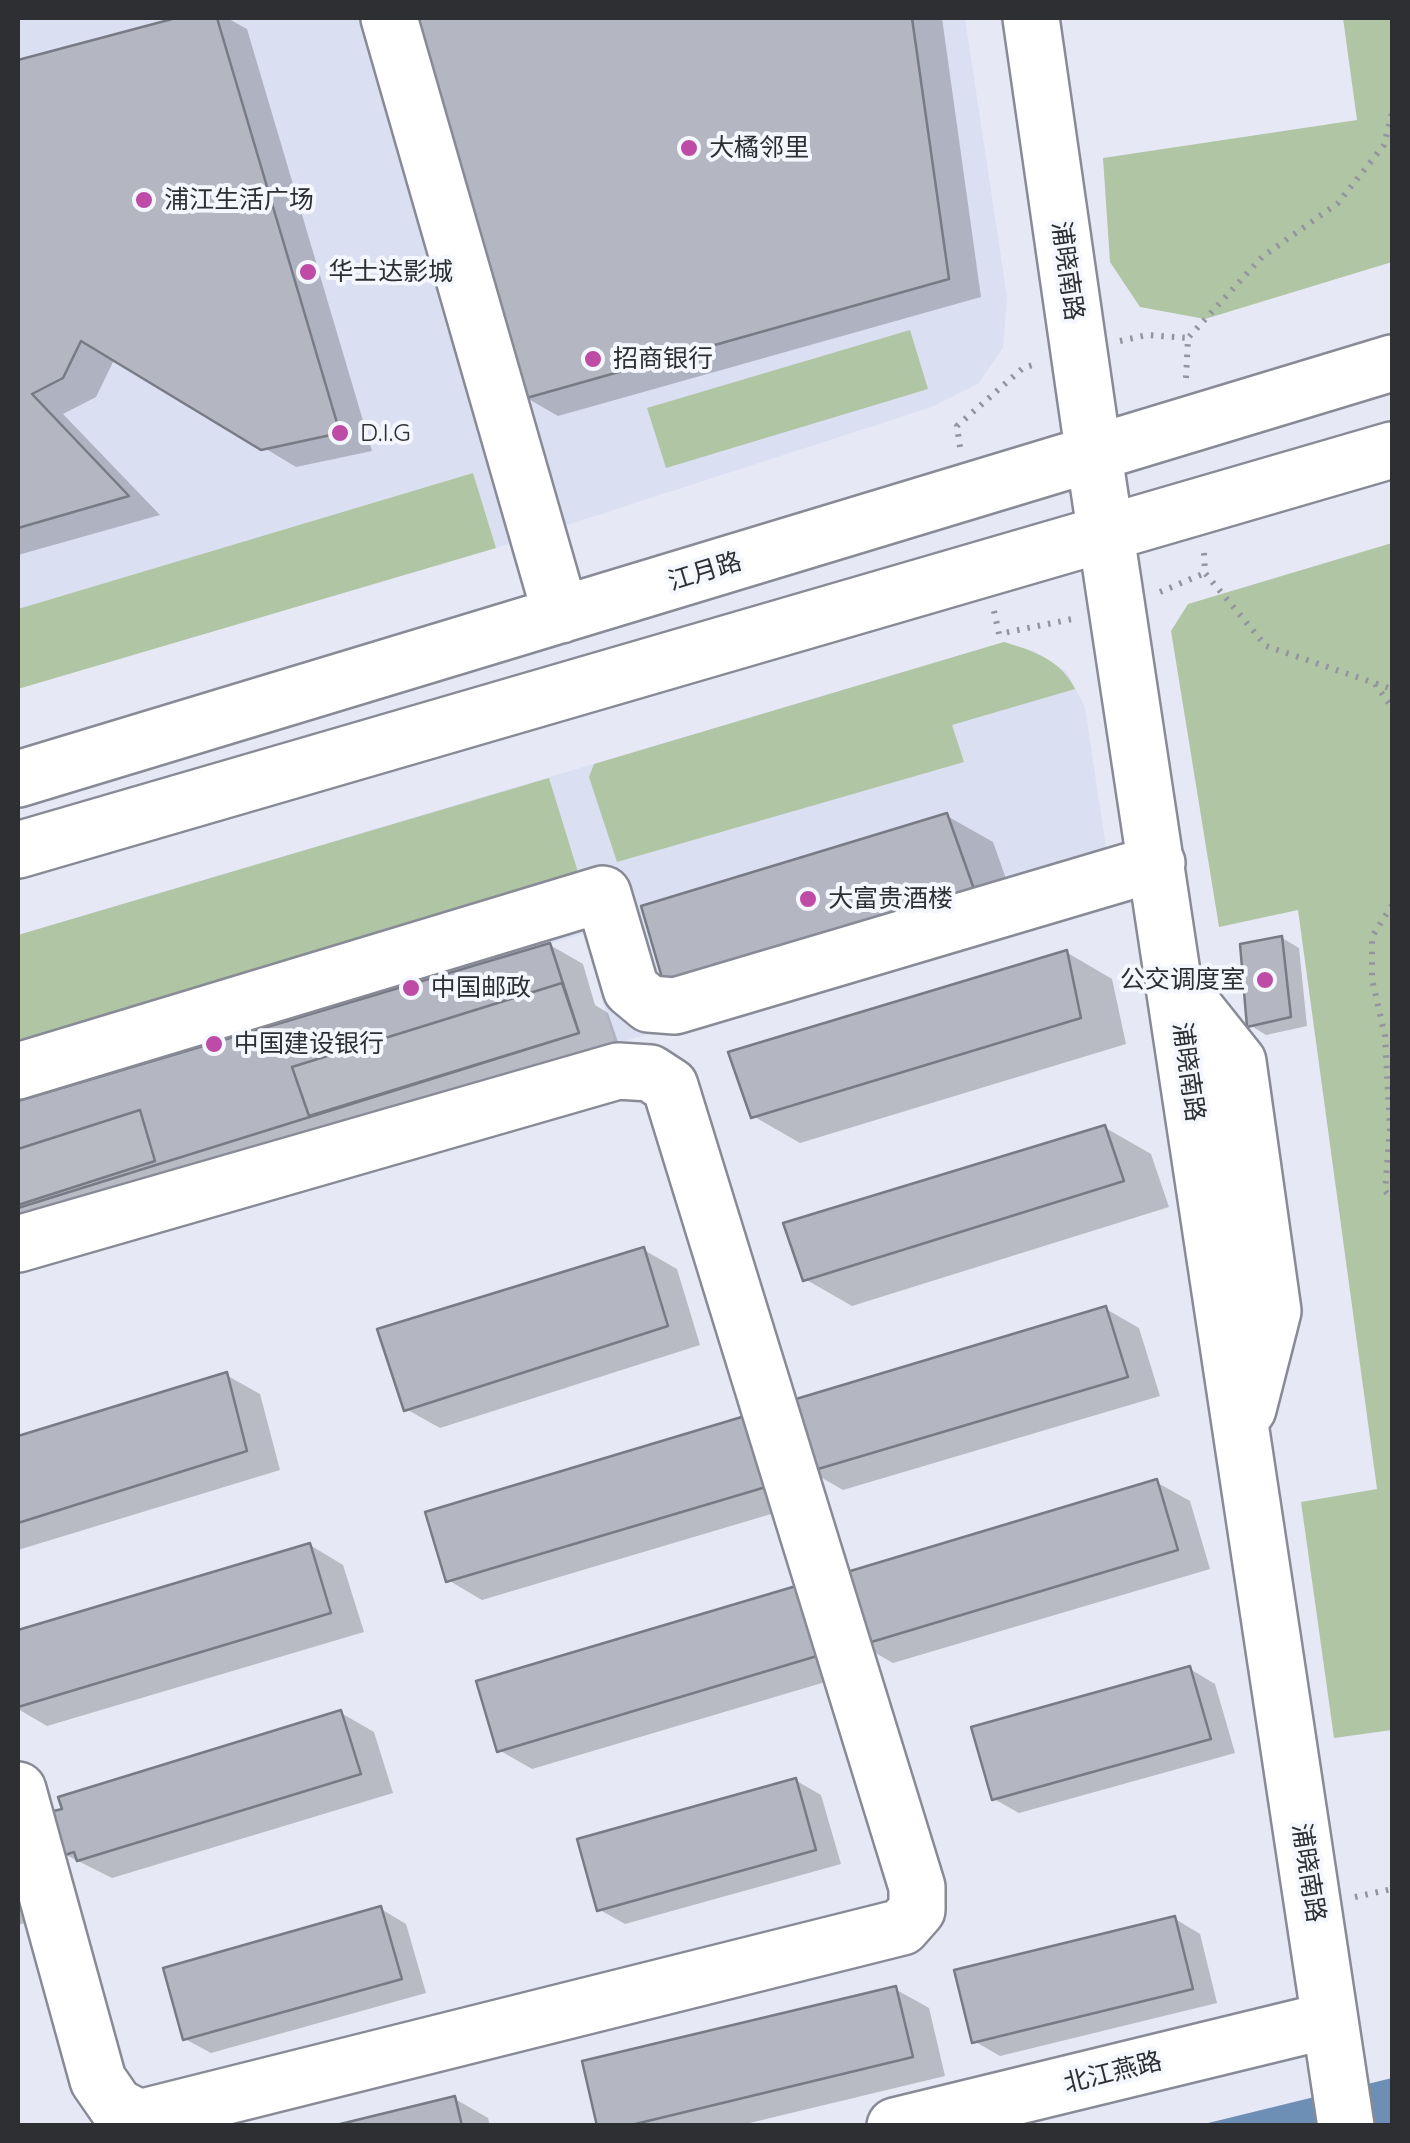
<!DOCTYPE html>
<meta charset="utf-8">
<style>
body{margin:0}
#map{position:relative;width:1410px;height:2143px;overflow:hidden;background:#e6e9f5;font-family:Quicksand,sans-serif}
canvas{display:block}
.frame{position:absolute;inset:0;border:20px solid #2d2f33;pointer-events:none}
</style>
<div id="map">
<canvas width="1410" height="2143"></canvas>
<div class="frame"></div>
</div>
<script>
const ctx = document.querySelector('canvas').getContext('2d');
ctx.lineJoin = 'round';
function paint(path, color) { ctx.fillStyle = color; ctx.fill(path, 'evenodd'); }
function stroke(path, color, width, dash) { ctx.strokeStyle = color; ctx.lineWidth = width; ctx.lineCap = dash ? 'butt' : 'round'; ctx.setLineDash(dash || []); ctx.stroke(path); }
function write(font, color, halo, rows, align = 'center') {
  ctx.font = font + ' Quicksand,"Noto Sans SC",sans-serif'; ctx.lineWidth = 8; ctx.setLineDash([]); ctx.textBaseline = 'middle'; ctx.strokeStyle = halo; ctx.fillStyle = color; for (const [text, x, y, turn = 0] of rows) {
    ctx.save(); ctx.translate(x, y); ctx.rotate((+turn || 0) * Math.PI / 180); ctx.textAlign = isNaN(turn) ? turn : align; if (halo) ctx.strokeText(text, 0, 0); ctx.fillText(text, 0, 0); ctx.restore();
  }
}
paint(new Path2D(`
 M18 18H965L1007 297 1003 348 978 384 932 407 496 548 473 473 18 609Z
 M1004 642 1034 651 1067 672 1085 707 1113 894 615 1044 583 934 18 1101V935Z`), '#dadff2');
paint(new Path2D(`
 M1343 18H1392V262L1205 319 1140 307 1110 262 1103 158 1357 120Z
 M910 330 928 389 666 468 647 408Z
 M473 473 496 548 18 689V609Z
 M1392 543V1730L1334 1738 1301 1502 1377 1489 1298 910 1219 927 1171 631 1188 604Z
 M1004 642C1034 651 1061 660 1075 689L952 725 964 762 617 862 589 777 594 764Z
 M549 778 577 869 576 878 18 1053V935Z`), '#b0c5a4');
paint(new Path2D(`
 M1392 2078V2125H1200Z`), '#6e8fb5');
paint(new Path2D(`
 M186 18H227L247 29 372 451 296 467 115 358 96 397 63 414 160 515 18 555V56L22 61Z
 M413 18H942L981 297 558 416 525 397Z
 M947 816 993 842 1020 918 713 1013Z
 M1282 938 1299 948 1307 1026 1266 1035 1250 1025Z
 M550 945 583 964 595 1005 608 1013 624 1059 18 1246V1103Z
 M1066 952 1112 979 1126 1044 800 1143 753 1116Z
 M1104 1127 1151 1154 1169 1207 852 1306 805 1279Z
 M644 1250 677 1269 700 1345 440 1428 406 1409Z
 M1106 1309 1139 1328 1160 1396 843 1490 810 1471Z
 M226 1375 260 1394 280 1470 18 1550V1438Z
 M745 1419 798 1506 482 1600 448 1580Z
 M1156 1482 1190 1501 1210 1569 893 1663 860 1644Z
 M310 1545 343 1565 364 1632 47 1726 18 1709V1632Z
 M795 1589 849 1675 532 1769 499 1750Z
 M1190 1669 1215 1684 1235 1753 1019 1813 994 1799Z
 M341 1713 374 1732 393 1793 112 1878 64 1854Z
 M795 1780 821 1795 841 1864 625 1924 600 1910Z
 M18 1845 46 1917 18 1925Z
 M381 1909 406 1924 426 1993 211 2053 185 2039Z
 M1175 1919 1200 1934 1217 2003 1000 2056 974 2041Z
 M895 1989 929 2008 945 2076 737 2126H600Z
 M455 2099 488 2118 490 2126H343Z`), '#0003');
const building = new Path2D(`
 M176 18H217L340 433 261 450 81 341 63 378 32 394 129 496 18 528V60Z
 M410 18H912L949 279 523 399Z
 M947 813 975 892 665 988 641 906Z
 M1282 936 1291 1017 1247 1027 1240 944Z
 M550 943 579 1033 18 1208V1101Z
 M1067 950 1081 1018 751 1118 728 1052Z
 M562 983 579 1033 309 1116 292 1067Z
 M140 1110 155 1161 18 1205V1149Z
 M1105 1125 1124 1181 803 1281 783 1223Z
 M644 1247 668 1326 404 1411 377 1329Z
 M1106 1306 1128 1377 808 1472 786 1402Z
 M227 1372 247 1451 18 1523V1436Z
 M745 1416 766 1487 446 1582 425 1512Z
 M1157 1479 1178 1550 858 1646 837 1575Z
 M310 1543 331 1613 18 1707V1630Z
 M796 1586 817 1656 497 1752 476 1681Z
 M1190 1666 1211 1739 992 1800 971 1727Z
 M341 1710 361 1774 77 1861 74 1852 62 1856 49 1812 62 1809 58 1797Z
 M796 1778 816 1850 597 1911 577 1839Z
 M381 1906 402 1979 183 2040 163 1968Z
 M1175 1916 1193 1989 972 2043 954 1970Z
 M896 1986 913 2057 627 2126H597L582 2061Z
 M455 2096 462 2126H332Z`);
paint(building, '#b4b7c2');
stroke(building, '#787b85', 2.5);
const minor = new Path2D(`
 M389 18 561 615
 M1031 18 1094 456 1346 2126
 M18 779 1392 363
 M18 850 1392 450
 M1175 983 1238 1062 1273 1311 1248 1409
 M18 1071 603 894 631 989 649 1004 675 1006 1157 863
 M18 1244 618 1071 650 1073 670 1086 917 1887V1910L902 1927 139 2118 116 2106 98 2080 18 1790
 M895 2126 1330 2020`);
stroke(minor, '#888b96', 60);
stroke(new Path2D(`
 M1120 341 1147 335 1188 338
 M1186 378 1188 338 1262 257 1338 203 1384 145 1392 113
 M960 447 957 426 1023 368 1036 364
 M1204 553 1205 573 1266 646 1392 689
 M1160 592 1205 573
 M994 611 999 634 1072 619
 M1375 684 1392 707
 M1392 905 1372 937V979L1385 1036 1390 1128 1385 1191 1392 1199
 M1355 1897 1392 1889`), '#93959e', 6, [2.5, 8]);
stroke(minor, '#fff', 55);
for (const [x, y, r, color] of [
 [689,148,10,"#be4ba6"],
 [144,200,10,"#be4ba6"],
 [308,272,10,"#be4ba6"],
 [593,359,10,"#be4ba6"],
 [340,433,10,"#be4ba6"],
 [808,899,10,"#be4ba6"],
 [1265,980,10,"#be4ba6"],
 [411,988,10,"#be4ba6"],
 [214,1044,10,"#be4ba6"]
]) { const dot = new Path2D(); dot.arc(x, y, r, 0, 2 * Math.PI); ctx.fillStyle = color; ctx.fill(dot); stroke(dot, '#f5f7fe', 4); }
write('25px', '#2d2f33', '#f5f7fe', [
 ["大橘邻里",709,148],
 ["浦江生活广场",164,200],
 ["华士达影城",328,272],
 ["招商银行",613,359],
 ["D.I.G",360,433],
 ["大富贵酒楼",828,899],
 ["公交调度室",1245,980,"right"],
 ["中国邮政",431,988],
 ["中国建设银行",234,1044]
], 'left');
write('25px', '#2d2f33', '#f5f7fe', [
 ["浦晓南路",1067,271,82],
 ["江月路",705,572,-17],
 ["浦晓南路",1188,1072,82],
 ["浦晓南路",1308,1873,81],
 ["北江燕路",1113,2073,-14]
]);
</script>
